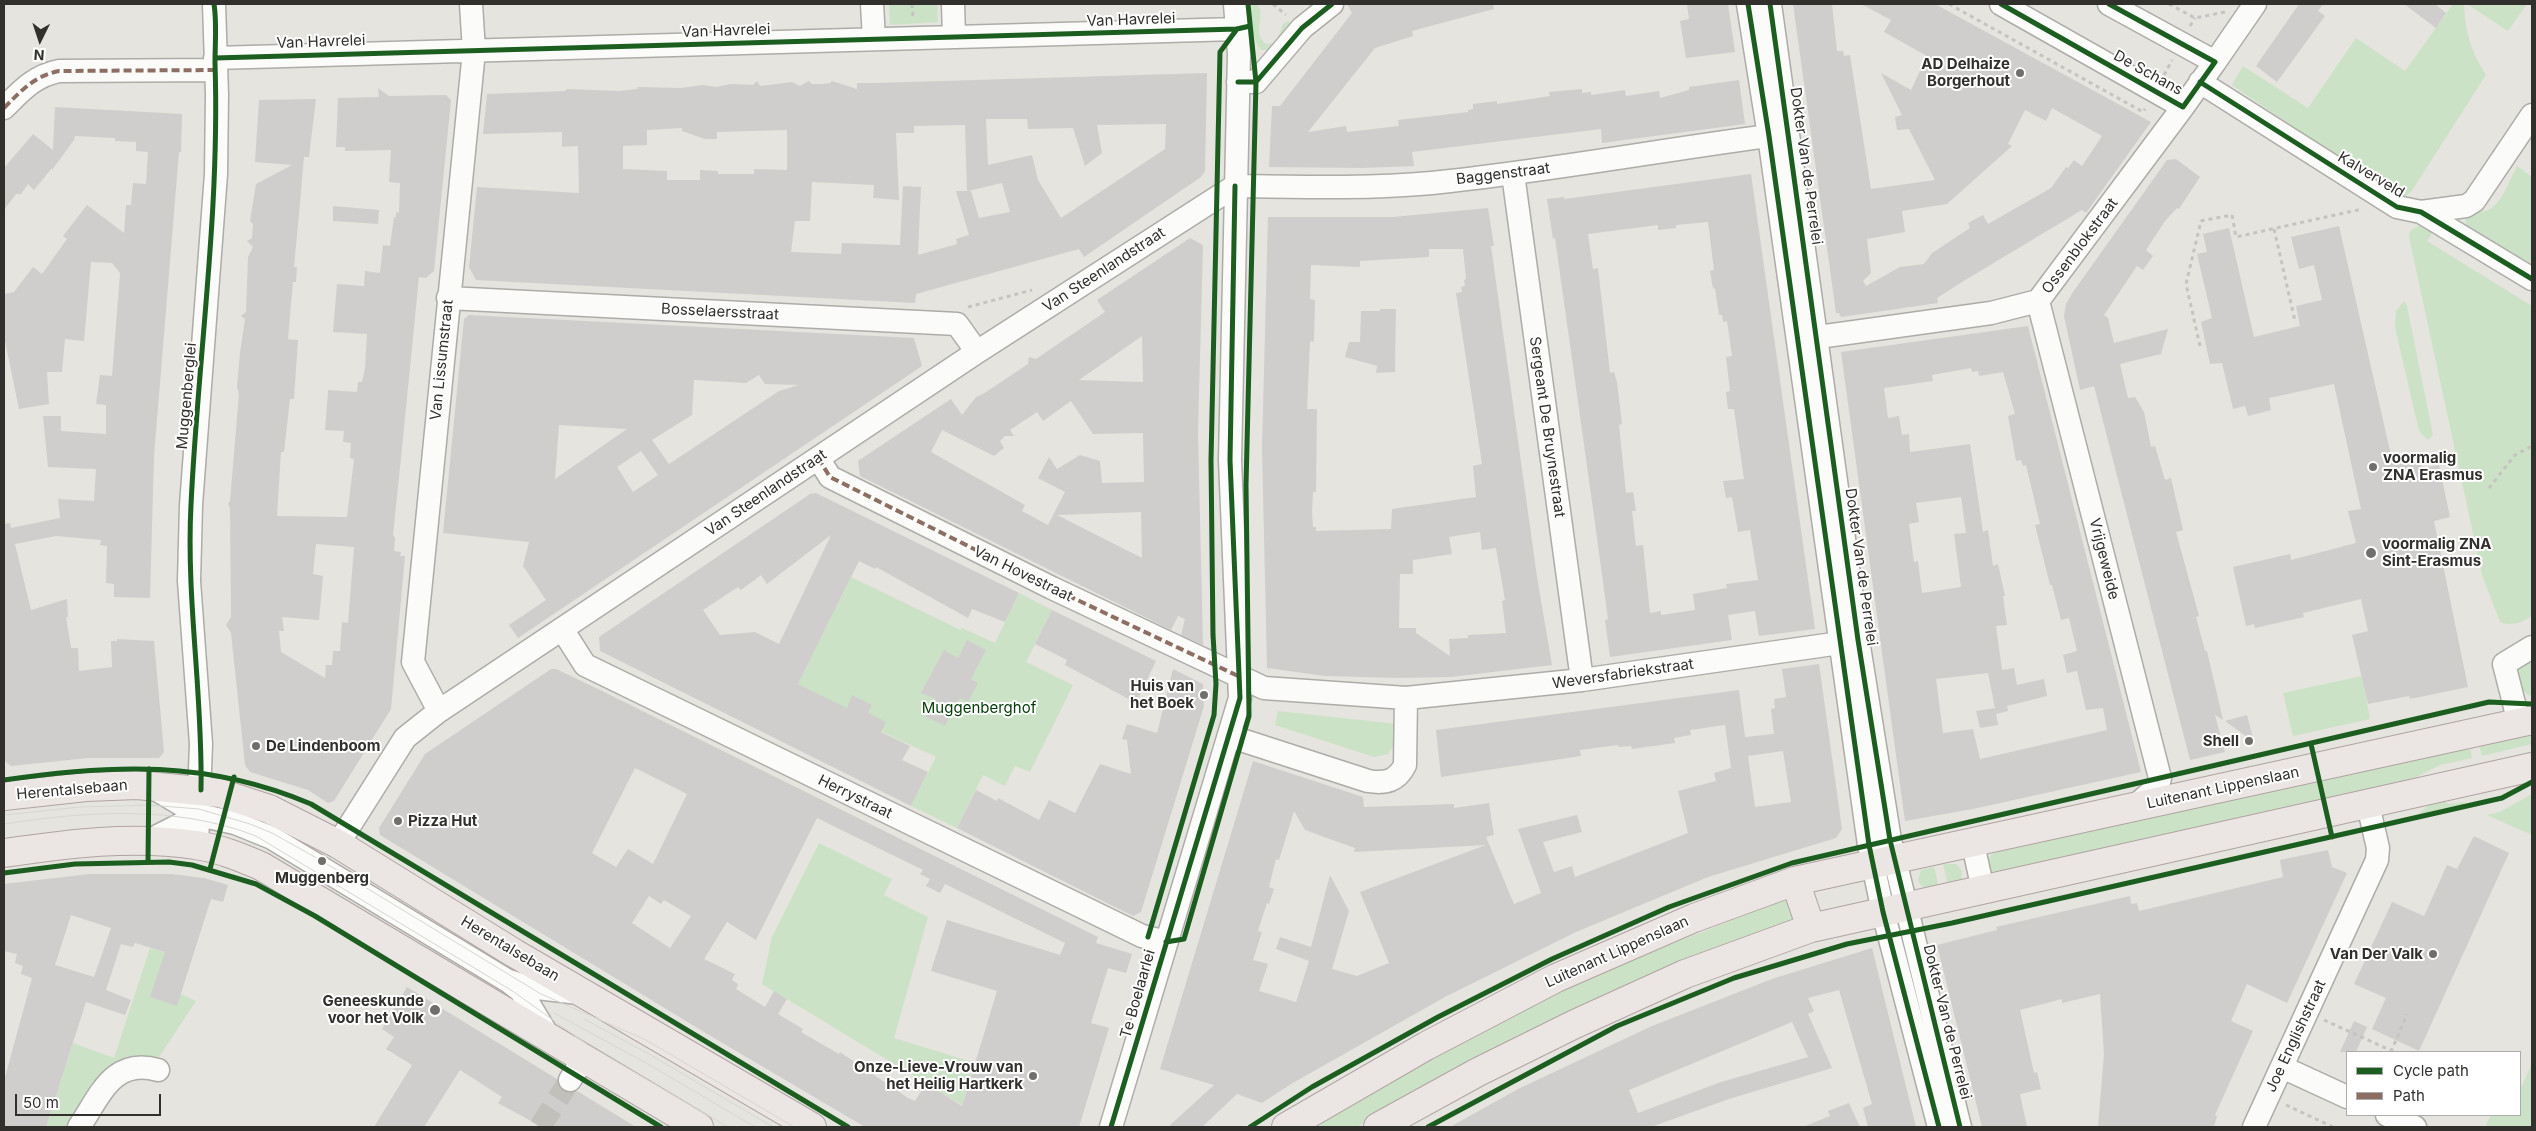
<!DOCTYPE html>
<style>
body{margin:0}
#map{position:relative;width:2536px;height:1131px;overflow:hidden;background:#e5e4de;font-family:Inter,sans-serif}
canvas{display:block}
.frame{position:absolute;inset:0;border:5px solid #32302d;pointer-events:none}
.legend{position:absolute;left:2346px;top:1051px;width:175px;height:65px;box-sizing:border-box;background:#fff;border:1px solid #adacab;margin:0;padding:6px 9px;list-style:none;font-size:15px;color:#32302d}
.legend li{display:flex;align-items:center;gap:10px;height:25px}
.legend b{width:25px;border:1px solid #adacab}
.north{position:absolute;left:15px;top:15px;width:50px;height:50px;-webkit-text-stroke:4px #fff;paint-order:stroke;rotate:184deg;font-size:14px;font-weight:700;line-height:20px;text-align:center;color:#32302d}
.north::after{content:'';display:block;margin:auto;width:18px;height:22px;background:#32302d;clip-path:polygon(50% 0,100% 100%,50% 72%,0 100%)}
.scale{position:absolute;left:15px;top:1094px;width:146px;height:22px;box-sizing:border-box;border:2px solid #32302d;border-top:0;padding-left:6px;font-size:15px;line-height:18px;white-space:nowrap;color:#32302d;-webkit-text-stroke:4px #fff;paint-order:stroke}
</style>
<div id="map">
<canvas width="2536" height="1131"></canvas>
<div class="frame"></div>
<ul class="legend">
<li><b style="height:6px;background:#1b5e20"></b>Cycle path</li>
<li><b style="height:6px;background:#8d6e63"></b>Path</li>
</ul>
<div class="north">N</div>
<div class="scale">50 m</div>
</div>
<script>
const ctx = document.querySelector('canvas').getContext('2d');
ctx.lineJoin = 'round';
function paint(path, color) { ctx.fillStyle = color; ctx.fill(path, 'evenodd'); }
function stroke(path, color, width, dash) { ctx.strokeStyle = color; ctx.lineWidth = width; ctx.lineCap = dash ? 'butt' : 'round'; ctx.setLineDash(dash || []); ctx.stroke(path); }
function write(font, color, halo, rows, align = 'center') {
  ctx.font = font + ' Inter,sans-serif'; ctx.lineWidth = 4; ctx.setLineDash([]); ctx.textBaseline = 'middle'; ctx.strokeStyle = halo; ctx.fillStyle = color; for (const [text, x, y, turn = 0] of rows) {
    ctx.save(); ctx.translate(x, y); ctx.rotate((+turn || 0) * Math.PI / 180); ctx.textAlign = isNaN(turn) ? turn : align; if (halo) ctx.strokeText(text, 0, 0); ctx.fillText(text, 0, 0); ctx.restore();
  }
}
paint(new Path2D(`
 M889 4H937L938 22 890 25Z
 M1257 4C1267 14 1251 34 1266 44L1276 43 1283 24 1288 21 1291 23 1271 50H1261C1253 39 1248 18 1252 5Z
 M2453 4H2464C2465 31 2471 52 2486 75L2411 192 2405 196 2393 195 2232 85 2243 66 2308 108 2356 38 2405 71Z
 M2467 4H2527L2508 31Z
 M2517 166 2532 177V264L2466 225 2465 217C2472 211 2480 213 2488 210 2502 204 2510 179 2517 166Z
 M2420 225H2428L2435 229 2427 241 2532 306V616C2523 622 2511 627 2500 622L2482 575 2409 237 2410 231Z
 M2404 301 2407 306 2433 435 2428 440 2419 431 2395 327 2396 311Z
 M851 577 961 630 962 628 995 643 1019 593 1052 610 1026 662 1073 685 1030 772 1015 766 1005 786 983 775 957 828 911 806 936 757 844 714 798 684Z
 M2532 659V697L2523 691 2516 667Z
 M2362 676 2370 719 2293 736 2283 693Z
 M1278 711 1397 724 1394 745 1388 754 1374 757 1275 725Z
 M2532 732V744L2482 756 2479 745Z
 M2470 746 2472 758 2440 765 2401 785 1996 874 1990 872 1987 860 1992 854 1998 852Z
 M2532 794V835L2487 815 2500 812Z
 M2443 800 2448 804 2465 802 2464 804 2418 815 2430 804Z
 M819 843 892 879 884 895 928 917 894 1038 975 1063 962 1105 762 984 772 937Z
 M1943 864H1956C1962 869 1963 873 1961 881L1948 886Z
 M1934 867 1939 888 1924 889 1918 881 1921 870Z
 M1781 901H1795L1797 921 1372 1118 1357 1127H1322L1318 1121 1443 1051 1588 977Z
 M150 948 165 952 181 994 196 1001 159 1057 146 1060 73 1127H46L73 1043 114 1058Z
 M2532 1063V1127H2485L2491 1115H2520V1090Z`), '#cce2c7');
paint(new Path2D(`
 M1347 4H1493L1494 9 1412 31 1413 36 1375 48 1308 132 1346 126 1347 132 1399 126 1398 120 1468 112V110L1473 109V104L1497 101V104L1550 96 1549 92 1582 89V93L1591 92V95L1625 90 1626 96 1659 91 1660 98 1689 90V87L1739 80 1745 124 1602 143 1601 129 1412 152 1414 166 1362 168 1269 167 1272 106H1280L1352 13Z
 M1687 4H1728L1735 52 1686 58 1680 21 1689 19Z
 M1793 4H1832L1837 51H1843L1844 56 1850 55 1871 189 1935 180 1909 129 1897 130 1895 117 1902 115 1881 73 1911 90 1927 56 1884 32 1891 20 1861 4H1935L2151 122 2086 213 2082 210 1962 282 1937 298 1938 303 1841 317 1839 313H1836ZM2052 108 2102 136 2082 166 2074 160 2068 168 2066 167 2051 188 1988 224 1983 215 1968 223 1970 228 1932 253 1924 264 1900 267 1866 286 1863 281 1871 273 1867 239 1905 232 1902 211 1947 204 2012 146 2008 144 2025 110 2046 121Z
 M2299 4H2323L2318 11 2325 16 2277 82 2256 66Z
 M2404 4H2435L2446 13 2436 28Z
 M1207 73 1205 171 1201 177 1084 257 1079 249 916 294 915 303 476 280 469 267 477 187 579 193 578 146 562 147V132L483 134 487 94 565 91 567 89 619 91 637 89 638 87 681 88 703 85 716 87 731 84 753 85 757 81 760 86 792 82 800 86 809 81 812 84H822L830 83 832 81 857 89V83H876ZM986 119H1027L1028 129 1073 128 1085 166 1102 153 1097 125 1166 124 1165 149 1061 218 1038 180 1032 155 988 165ZM965 125 967 191H956L969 235 956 239 957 244 918 255 921 187 903 186 900 245 842 243 841 254 791 252 795 221H810L812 182 874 185 873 198 899 200 896 133H914V126ZM682 128V131L705 139H717V132L787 130V170L754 169V174H718V171L700 170V180H667V171L623 169V146L647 145V130ZM1002 183 1010 212 979 218 971 191H968Z
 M378 88 389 96 446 95 451 100 434 271 426 278 419 277 402 448 393 535 395 538 394 551 401 552 400 556H405L391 709 334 801 328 803 308 790 250 772 245 765 231 633 226 625 231 617 230 508 228 504 230 501 239 394 237 387 240 353 245 319 241 316 246 312 248 257 253 247 247 241 252 238 253 224 250 221 256 184 292 165 255 162 259 100 316 99 309 157H304L300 203 294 267H297L296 282H293L288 339 298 340 294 399H290L284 452H281L277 516 347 517 354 459 350 458 351 443 343 442 344 431 325 430 328 393V390L357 392 358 382H362L365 368 367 334 333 332 337 284 364 286 365 271 380 273 383 245 390 246 394 217H396V212L399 213 400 183 389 182 391 150 345 151V147H336L338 98 379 97ZM316 544 354 547 348 623 342 622 340 651H333L332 665H326L325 678 281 652 279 631H284L282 617 319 620 323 576 313 574Z
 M55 107 182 114 181 152H179L154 456 150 598 114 597V584L106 583 107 546 100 545 101 540 56 536 15 544 31 610 67 599 68 617H66L71 648H78L79 671 112 667 111 641H117V639L154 641 164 752 159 758H88L11 766 5 761 4 757V524L10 523 11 528 60 518 58 499 94 501 96 469 48 467 43 416H61V431L106 434V405L96 404 100 375 112 376 120 273 112 263 91 262 84 341 65 339 62 372H47L49 404 19 409 4 336V294L14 292 33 267 42 274 67 239 63 236 87 205 124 233 126 205H131L133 183 146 184 148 152 136 151V142L115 141V138L75 136 74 140 52 170V168L34 190 28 184 21 194H16L4 210V168L33 134 53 150Z
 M2176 159 2200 177 2179 209 2177 208 2165 221 2146 250 2153 256 2143 270 2137 266 2104 315 2108 318 2114 343 2168 329 2161 354 2120 364 2128 398 2135 397 2144 412 2151 447 2155 446 2165 480 2171 478 2183 530 2176 532 2199 616 2196 617 2205 651H2207L2223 720 2215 715 2225 752 2190 760 2094 386 2080 390 2064 316 2066 304 2073 292 2167 160Z
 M1751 174 1815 629 1759 636 1755 611 1728 615 1732 640 1610 657 1605 620 1608 619 1594 516 1555 238 1553 239 1547 199 1564 197V199ZM1708 222 1714 270 1710 271 1713 289 1715 288 1719 315H1722L1723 322 1727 321 1732 356 1726 357 1730 391 1726 392 1728 409H1734L1744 479 1723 481 1726 498 1732 497 1738 532 1750 530 1758 580 1726 584 1727 588 1693 594 1695 610 1661 615V611L1650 613 1643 545 1636 546 1632 511H1636L1633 492 1626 493 1619 425 1622 424 1617 382 1614 372 1610 373 1598 268 1593 269 1588 234 1658 225V230L1676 228V225Z
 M333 206 379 210 378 224 333 221Z
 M1488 208 1494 246H1491L1537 577 1552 665 1451 677 1399 678 1325 676 1267 668 1262 448 1268 217H1393ZM1429 249H1463L1466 279 1464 280 1465 286 1461 287 1462 292 1456 293 1482 464 1473 466 1476 497 1392 509 1391 529 1316 531V527H1313L1312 511 1313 492H1316L1317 409H1307L1310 341 1314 342 1315 300 1310 299 1311 265 1360 267V261L1429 257ZM1480 532 1482 550 1496 548 1505 600 1502 601 1506 633 1468 635V638L1449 639 1450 656 1416 633V628H1399L1400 574H1413V560L1452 554 1449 537Z
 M2339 226 2393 464 2419 455 2422 468 2439 465 2450 517 2434 521 2468 687 2410 699 2409 696 2368 704 2352 635 2368 631 2361 599 2303 613 2304 617 2255 628 2254 624 2246 626 2233 567 2290 554 2291 560 2356 543 2348 511 2361 509 2334 384 2269 398 2271 410 2248 416 2245 406 2233 409 2222 363 2210 364 2201 322 2212 318 2197 254 2207 252 2203 234 2229 228 2254 337 2300 326 2296 306 2322 300 2314 265 2299 269 2291 237Z
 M1190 238 1203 245 1198 432 1203 645 1181 635 1185 619 1178 616 1171 630 860 476 858 461 951 399 962 415 976 397 983 394 1028 364 1029 357 1036 359 1105 312 1097 300ZM1142 336 1143 382 1079 380ZM1071 401 1093 434 1143 433 1144 482 1102 483 1100 461 1080 455 1057 469 1049 457 1038 478 1065 492 1048 525 1022 511 1025 505 931 452 942 430 994 456 1004 448 1000 441 1005 436H1014L1010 430 1037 412 1043 421ZM1141 512 1142 558 1057 515Z
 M1380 309H1396L1395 372 1376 373 1377 366 1345 357 1349 342H1360L1361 311H1380Z
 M469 315 914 338 922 366 518 638 509 625 546 600 523 566 529 542 443 533 464 319ZM759 375 765 384 799 385 779 391 669 464 652 440 692 415 694 380 746 383ZM559 425 627 429 555 479ZM641 451 658 475 633 492 617 467Z
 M2028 326 2141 772 1973 809 1905 821 1841 352ZM1971 368 1972 372 1978 371 1979 376 2003 372 2015 414 2008 416 2016 461 2021 460 2023 466 2026 465 2040 524 2035 525 2050 585H2052L2061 620 2069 618 2077 651 2063 655 2067 673 2077 671 2086 710 2103 708 2107 730 1980 759 1973 729 1943 733 1936 679 1988 673 1996 714 2008 711 2007 706 2047 696 2044 679 2017 685 2014 668 2002 670 1996 626 2007 625 2003 596H2005L1998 564 1993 566 1988 530 1983 532 1970 444 1910 452 1909 434 1902 435 1899 416 1888 418 1884 388 1933 381 1932 375ZM1961 497 1966 533 1954 534 1961 587 1922 593 1918 561 1914 562 1909 524 1919 522 1916 503Z
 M816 493 1019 593 1005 622 972 609 968 618 876 567 875 569 859 561 798 684 847 708 852 695 872 705 868 713 886 722 881 732 910 746 902 760 928 772 911 806 600 651 599 637 810 494ZM831 535 779 644 755 632 720 635 703 610 738 587 741 590 761 575 767 584Z
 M1052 610 1156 661 1136 703 1065 665 1067 660 1035 644Z
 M967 640 986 650 971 679 978 683 968 702 960 698 945 726 926 717 936 699 921 693 944 650 958 658Z
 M1819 664 1842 829 1836 838 1708 877 1576 932 1445 997 1291 1084 1262 1103 1237 1094 1202 1127H1168L1214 1085 1160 1069 1253 761 1363 797 1364 807 1454 804V808L1489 803 1494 835 1486 837 1514 904 1541 893 1518 829 1577 815 1582 832 1543 842 1554 872 1572 866 1575 877 1688 833 1678 791 1716 781 1714 773 1731 768 1725 725 1690 730 1691 735 1674 738 1675 743 1632 749 1631 746 1619 747 1618 745 1580 750 1581 756 1441 777 1436 730 1739 690 1745 737 1774 734 1771 709 1775 708 1774 699 1786 697 1782 669ZM1783 751 1791 802 1755 807 1748 756ZM1294 811 1305 830 1355 848 1354 852 1486 845 1360 892 1389 963 1357 976 1332 969 1349 911 1330 875 1311 947 1280 937 1276 949 1309 961 1296 1002 1259 991 1268 964 1253 960 1262 932 1258 931 1267 903 1269 904 1274 889 1269 887 1276 859 1279 860Z
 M551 669H556L598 689 1098 937 1096 943 1132 954 1126 973 1108 968 1091 1023 1109 1028 1079 1127H865L709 1035 380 835 379 828 425 754ZM635 768 687 794 653 864 628 849 616 867 592 853ZM817 818 923 870 920 874 930 879 926 886 940 893 945 884 1065 943 1060 955 947 920 931 971 997 991 962 1106 926 1083 915 1101 908 1098 840 1052 839 1054 801 1032 803 1029 778 1014 787 999 774 991 765 1007 736 989 738 984 732 980 735 974 704 959 727 922 756 940ZM649 896 661 904 664 900 691 916 670 948 632 923Z
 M1173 669 1203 684 1204 706 1141 912 1133 916 957 828 976 790 997 801 998 798 1039 820 1049 800 1075 813 1100 764 1131 774 1127 740 1122 739 1127 724 1157 733Z
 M1995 708 1998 725 1980 728 1976 711Z
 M2247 715 2254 742 2225 721Z
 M2474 836 2509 853 2419 1051 2372 1029 2386 998 2354 984 2392 902 2424 916 2447 865 2457 869Z
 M2328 850 2332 867 2347 873 2287 1003 2247 984 2231 1021 2253 1031 2215 1115 2217 1116 2214 1127H2098L2104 1054 2100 994 2062 1003V999L2020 1010 2034 1073 2037 1072 2041 1089 2020 1094 2027 1127H1982L1937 945 1997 930 1996 927 2130 896 2131 904 2137 903 2139 911 2283 877 2280 860Z
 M89 874H172L204 878 228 885 223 902 211 899 177 1006 150 997 165 952 135 943 133 947 121 944 106 990 131 1000 125 1015 86 1002 46 1127H4V1081L32 978 21 974 23 966 15 963 17 954 4 951V884ZM71 915 111 928 94 977 55 965Z
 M1872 948 1916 1127H1868L1863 1108 1872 1104 1839 990 1808 998 1814 1011 1808 1014 1832 1068 1729 1099 1651 1127H1450L1518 1089 1652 1026 1772 979ZM1792 1022 1808 1057 1721 1082 1638 1113 1629 1090Z
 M407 987 557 1079 558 1086 564 1091 570 1093 577 1091 636 1127H542L498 1103 502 1097 460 1070 424 1127H374L412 1065 386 1049 394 1037 382 1029Z
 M2354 1021 2367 1027 2356 1052H2340Z
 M1849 1103 1860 1127H1803L1830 1116 1828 1111Z`), '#d0cecd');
stroke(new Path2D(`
 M540 1127 570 1080`), '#c1c0bb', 22, [22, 11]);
const minor = new Path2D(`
 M872 4 874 39
 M953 4 954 37
 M1748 4 1769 136 1869 845 1883 912 1939 1127
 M1770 4 1858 640 1890 840 1960 1127
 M2001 4 2183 107 2215 62 2109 4
 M215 58 1237 29
 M2215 62 2255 4
 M1238 82H1256L1302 28 1332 4
 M2200 82 2397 207 2421 212 2532 279
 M4 108C21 91 34 76 59 71L216 70
 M1513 174 1582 680
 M1235 186C1301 187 1366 189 1432 183 1549 171 1666 149 1783 134
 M2421 212 2466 206 2474 201 2532 115
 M448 298 957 324 977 352
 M2038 301 2160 778 2158 786 2133 808
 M1804 339 1991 313 2038 301 2183 107
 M818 458 830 477 1052 588 1264 688 1406 698 1582 680 1854 641
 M562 629 585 665 1142 936 1166 942
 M439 711 413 662 474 51 471 4
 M2519 723 2504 664 2532 647
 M1229 736 1368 781C1386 784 1397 781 1405 765L1406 698
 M152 787 199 815 235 823 272 838 508 981 521 991 550 1039
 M148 841 199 815
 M338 844 405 738 439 711 977 352 1235 186
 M1973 844 1983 890
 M197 845 201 744 189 581 191 505 216 174 217 95 214 4
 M509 981 529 987 579 993
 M2282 1067 2347 1097
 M570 1080 583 1059
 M2387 1115 2415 1127
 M79 1127C100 1096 113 1057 158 1070
 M1111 1127 1240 698 1230 460 1239 54 1235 4
 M2254 1127 2377 860 2378 848 2368 805`);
const major = new Path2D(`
 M4 796 86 787 137 785 220 793 269 809 338 844 514 953 812 1127
 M4 853C67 844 132 835 195 845 218 848 240 857 261 866L699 1127
 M1795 881 1811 928
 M1286 1127 1426 1046 1556 978 1694 918 1795 881 2532 720
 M1378 1127 1478 1072 1575 1024 1685 974 1811 928 2532 767`);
stroke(minor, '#adaca8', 25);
stroke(major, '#b0a4a1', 30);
stroke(new Path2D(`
 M912 4 913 18
 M1273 4 1286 15
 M1949 4 2143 112 2145 109
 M2169 4 2195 18 2225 12
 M2190 26 2195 18
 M2164 75 2172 60
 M2274 229 2295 321
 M968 307 1032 290
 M2200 346 2186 284 2201 221 2232 215 2236 237 2362 209
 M2489 488 2515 455 2532 446
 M2324 1020 2392 1051
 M2391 1052 2407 1014
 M2286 1105 2333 1127`), '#c5c4c2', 3, [4, 4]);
stroke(minor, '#fbfbfa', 22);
stroke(major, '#ebe5e4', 28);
stroke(new Path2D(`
 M4 815 80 807 149 805 199 809 250 824 272 833 322 861 541 994 646 1040 794 1127
 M4 824C88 811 176 805 256 836L514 992 588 1045 728 1127
 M554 1013 648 1064 755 1127
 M584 1019 649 1054 773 1127`), '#d7d6d4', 1);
stroke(new Path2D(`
 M4 108C21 91 34 76 59 71L216 70
 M818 458 830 477 1052 588 1238 676`), '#8d6e63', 4, [8, 4]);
stroke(new Path2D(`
 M1748 4 1769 136 1869 845 1883 912 1939 1127
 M1770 4 1858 640 1890 840 1960 1127
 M2001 4 2183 107 2215 62 2109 4
 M215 58 1237 29 1250 26
 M1238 82H1256L1302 28 1332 4
 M2200 82 2397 207 2421 212 2532 279
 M2311 744 2332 837
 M4 780C112 764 208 760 311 804L848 1127
 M201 790C203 695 186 600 191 505 198 356 220 214 215 63 215 43 217 23 214 4
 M148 862 149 769
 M210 869 234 777
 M4 873 75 864 169 862 192 865 256 884 315 916 661 1127
 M1148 937 1214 715 1216 684 1213 635 1211 460 1220 52 1237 29
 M1166 942 1184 939 1249 716 1246 485 1256 82 1248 4
 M1111 1127 1240 698 1230 460 1235 186
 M1250 1127 1312 1087 1438 1017 1552 959 1669 907 1792 863 2489 702 2532 704
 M1428 1127 1617 1026 1734 978 1847 944 1952 923 2502 798 2532 782`), '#1b5e20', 5);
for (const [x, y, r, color] of [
 [2020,73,5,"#716f6b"],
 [2373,467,5,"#716f6b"],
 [2371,553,6,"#716f6b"],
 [1204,695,5,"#716f6b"],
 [2249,741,5,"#716f6b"],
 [256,746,5,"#716f6b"],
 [398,821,5,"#716f6b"],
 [322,861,5,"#716f6b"],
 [2433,954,5,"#716f6b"],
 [435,1010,6,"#716f6b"],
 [1033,1076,5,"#716f6b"]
]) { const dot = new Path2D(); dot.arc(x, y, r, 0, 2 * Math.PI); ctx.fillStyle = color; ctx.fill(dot); stroke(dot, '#fff', 2); }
write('15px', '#32302d', '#fff', [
 ["Van Havrelei",1131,20,-2],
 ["Van Havrelei",726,31,-2],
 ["Van Havrelei",321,42,-2],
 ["De Schans",2148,73,29],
 ["Dokter Van de Perrelei",1806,166,82],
 ["Baggenstraat",1503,174,-7],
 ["Kalverveld",2371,175,31],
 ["Ossenblokstraat",2080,246,-53],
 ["Van Steenlandstraat",1104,270,-33],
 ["Bosselaersstraat",720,312,3],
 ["Van Lissumstraat",442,360,-84],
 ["Muggenberglei",187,396,-85],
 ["Sergeant De Bruynestraat",1547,427,82],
 ["Van Steenlandstraat",766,493,-34],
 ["Vrijgeweide",2104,559,76],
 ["Dokter Van de Perrelei",1861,567,82],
 ["Van Hovestraat",1023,574,26],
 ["Weversfabriekstraat",1623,674,-8],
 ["Luitenant Lippenslaan",2223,788,-12],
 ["Herentalsebaan",72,790,-5],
 ["Herrystraat",855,797,26],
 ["Herentalsebaan",510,949,31],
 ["Luitenant Lippenslaan",1617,952,-24],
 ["Te Boelaarlei",1138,994,-74],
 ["Dokter Van de Perrelei",1947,1022,76],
 ["Joe Englishstraat",2296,1036,-65]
]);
write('bold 15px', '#32302d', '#fff', [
 ["AD Delhaize",2010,64],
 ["Borgerhout",2010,81],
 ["voormalig",2383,458,"left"],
 ["ZNA Erasmus",2383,475,"left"],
 ["voormalig ZNA",2382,544,"left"],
 ["Sint-Erasmus",2382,561,"left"],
 ["Huis van",1194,686],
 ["het Boek",1194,703],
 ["Shell",2239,741],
 ["De Lindenboom",266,746,"left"],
 ["Pizza Hut",408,821,"left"],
 ["Muggenberg",322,878,"center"],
 ["Van Der Valk",2423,954],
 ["Geneeskunde",424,1001],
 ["voor het Volk",424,1018],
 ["Onze-Lieve-Vrouw van",1023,1067],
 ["het Heilig Hartkerk",1023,1084]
], 'right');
write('15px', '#023b05', '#fff', [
 ["Muggenberghof",979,708]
]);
</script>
